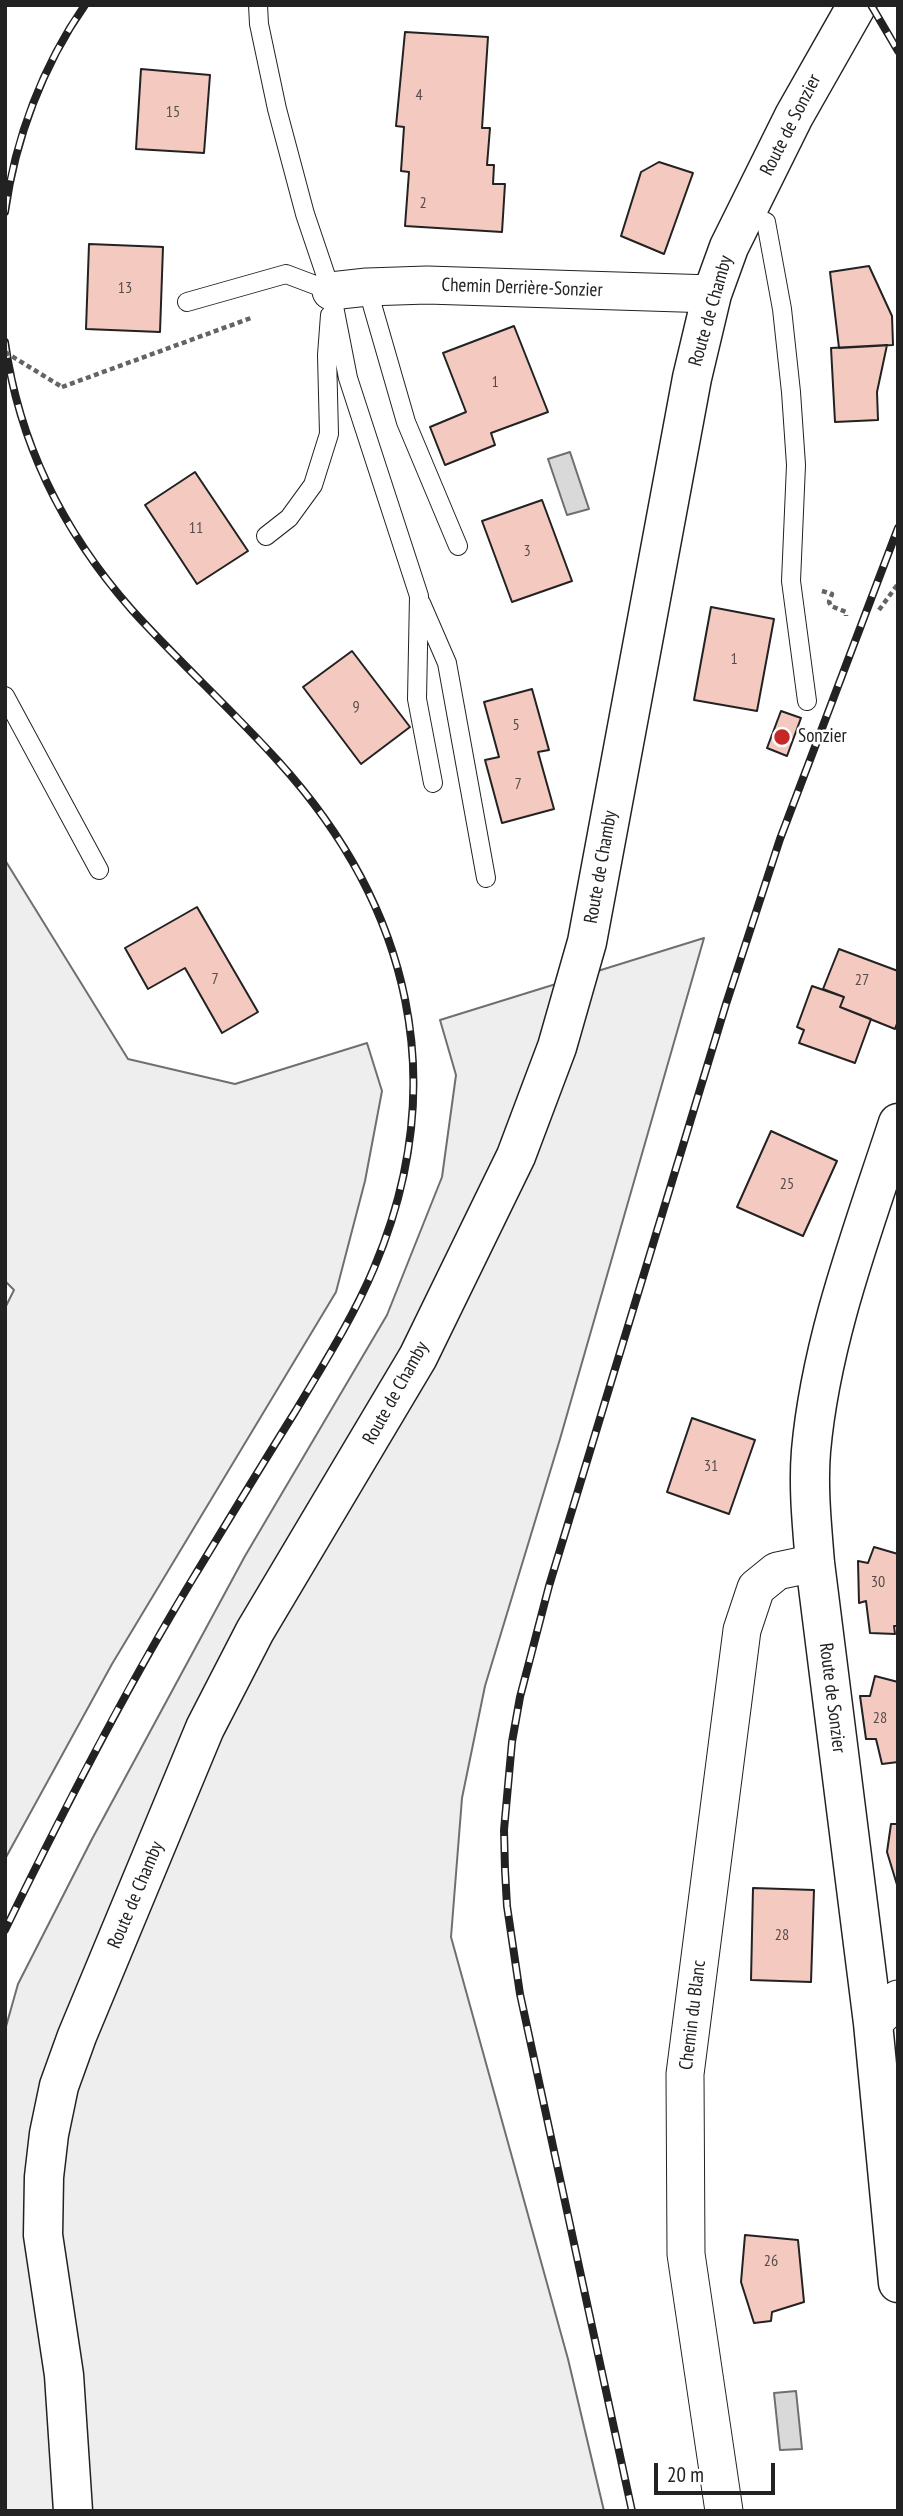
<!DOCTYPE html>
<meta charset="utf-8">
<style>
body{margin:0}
#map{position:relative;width:903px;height:2516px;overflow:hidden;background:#fff;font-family:"PT Sans Narrow",sans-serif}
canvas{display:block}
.frame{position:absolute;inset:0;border:7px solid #222;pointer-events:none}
.scale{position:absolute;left:654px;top:2463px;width:121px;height:32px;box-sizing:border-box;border:4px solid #222;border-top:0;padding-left:9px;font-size:21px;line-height:24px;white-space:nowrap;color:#222;-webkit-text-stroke:5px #fff;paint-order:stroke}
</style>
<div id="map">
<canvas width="903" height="2516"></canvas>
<div class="frame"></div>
<div class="scale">20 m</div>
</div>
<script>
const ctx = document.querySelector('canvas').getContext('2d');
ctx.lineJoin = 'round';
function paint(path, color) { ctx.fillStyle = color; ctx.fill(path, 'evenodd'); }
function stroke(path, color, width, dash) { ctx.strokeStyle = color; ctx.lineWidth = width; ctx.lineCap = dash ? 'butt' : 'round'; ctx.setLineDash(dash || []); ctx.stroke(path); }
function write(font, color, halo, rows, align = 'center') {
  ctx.font = font + ' "PT Sans Narrow",sans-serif'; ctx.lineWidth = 5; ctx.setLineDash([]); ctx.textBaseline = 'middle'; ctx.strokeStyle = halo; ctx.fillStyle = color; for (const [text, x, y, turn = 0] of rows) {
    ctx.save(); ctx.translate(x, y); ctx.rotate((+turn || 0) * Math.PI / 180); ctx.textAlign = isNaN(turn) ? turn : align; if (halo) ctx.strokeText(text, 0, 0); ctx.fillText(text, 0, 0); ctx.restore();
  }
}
const green = new Path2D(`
 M5 860 128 1059 235 1084 367 1043 382 1091 365 1181 336 1292 112 1664 5 1859V1308L14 1290 5 1281Z
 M704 938 560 1439 485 1686 462 1798 451 1937 568 2359 604 2511H5V2030L18 1984 92 1839 245 1556 387 1315 442 1177 456 1075 440 1020Z`);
paint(green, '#eee');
stroke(green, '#6f6f6f', 2);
const water = new Path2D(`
 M570 452 589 509 567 515 548 459Z
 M796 2391 802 2449 780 2450 774 2393Z`);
paint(water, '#d9d9d9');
stroke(water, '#6f6f6f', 2);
const building = new Path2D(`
 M405 32 488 37 482 128H490L487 165H494L493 184H505L502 232 405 226 409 172 401 171 404 127 396 126Z
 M141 69 210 75 204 153 136 149Z
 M659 162 693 173 664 254 621 236 641 172Z
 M89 244 163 247 160 332 86 329Z
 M869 266 892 316 893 345 839 348 830 272Z
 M514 326 548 412 491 433 495 445 445 465 430 427 466 412 443 353Z
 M887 345 877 392 878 420 835 422 831 348Z
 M195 472 248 551 197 584 145 505Z
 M542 500 572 581 512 602 482 521Z
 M711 607 774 619 757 711 694 700Z
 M352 651 410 727 361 764 303 687Z
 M532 689 549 750 538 752 554 809 502 823 485 760 499 757 484 702Z
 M781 711 801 718 787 756 767 748Z
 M197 907 258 1012 222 1033 185 968 148 989 125 948Z
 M839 949 898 971V1021L895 1029 840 1007 844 997 823 989Z
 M812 986 844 997 840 1007 871 1019 855 1063 799 1043 804 1030 797 1027Z
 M771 1131 837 1161 803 1236 737 1207Z
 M692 1418 755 1440 729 1514 667 1492Z
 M874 1547 898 1554V1626H894L895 1634 870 1633 866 1601 859 1603 858 1561 868 1563Z
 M875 1676 898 1682V1762L882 1764 876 1739H866L860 1696H870Z
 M891 1824H898V1888L887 1852Z
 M753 1888 814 1890 811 1982 751 1980Z
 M745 2235 798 2240 804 2302 772 2312 771 2321 754 2323 741 2282Z`);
paint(building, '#f3c9c0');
stroke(building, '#222', 2);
const service = new Path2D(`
 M258 5 259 24 277 109 305 214 331 291 348 378 419 596 417 699 433 783
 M746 212 766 222 782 309 791 392 796 465 791 581 807 701
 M367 287 406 422 458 546
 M187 302 286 274 331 291
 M266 536 289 518 313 485 329 434 327 355 330 315
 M421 603 447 663 486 878
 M5 696 99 870`);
const minor = new Path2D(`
 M331 291 367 287 427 285 712 294
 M873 2023 898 1999
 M724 2511 686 2254 685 2074 742 1630 756 1588 777 1571 815 1563`);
const tertiary = new Path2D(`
 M898 1123C863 1230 821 1339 811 1451 808 1488 812 1526 815 1563L873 2023 898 2283
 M73 2511 64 2375 43 2235 44 2177 49 2134 59 2086 77 2036 205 1728 255 1631 418 1357 516 1156 557 1047 587 942 692 378 712 294 729 247 794 116 857 5`);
stroke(service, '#222', 20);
stroke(minor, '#222', 39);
stroke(tertiary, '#222', 41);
stroke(new Path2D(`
 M62 387 251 318
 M822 591 832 594 829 602 831 606 846 612V616
 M879 610 898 584`), '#646464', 4.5, [5, 3.5]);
stroke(service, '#fff', 18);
stroke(minor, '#fff', 37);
stroke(tertiary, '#fff', 38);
const rail = new Path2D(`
 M871 5 898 51
 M5 212C15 139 43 65 85 5
 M5 342C19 444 64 533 132 610 179 662 231 709 278 761 411 907 452 1083 374 1268 353 1318 323 1365 295 1412 261 1466 228 1521 195 1575 125 1690 64 1809 5 1930
 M632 2511 520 1994 507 1906 505 1870 504 1830 512 1742 520 1697 549 1586 726 1004 780 839 898 528`);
stroke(rail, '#222', 8);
stroke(rail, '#fff', 5, [16]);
stroke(new Path2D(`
 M5 352 62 387`), '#646464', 4.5, [5, 3.5]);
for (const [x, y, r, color] of [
 [782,737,9,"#c62828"]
]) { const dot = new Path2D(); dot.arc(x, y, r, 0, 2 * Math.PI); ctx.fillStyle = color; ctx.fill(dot); stroke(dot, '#fff', 2.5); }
write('16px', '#564c4a', null, [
 ["4",419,95],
 ["15",173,112],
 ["2",423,203],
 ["13",125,288],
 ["1",495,382],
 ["11",196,528],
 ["3",527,551],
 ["1",734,659],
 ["9",356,707],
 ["5",516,725],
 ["7",518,784],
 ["7",215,979],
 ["27",862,980],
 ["25",787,1184],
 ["31",711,1466],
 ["30",878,1582],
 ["28",880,1718],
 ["28",782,1935],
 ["26",771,2261]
]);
write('19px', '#222', '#fff', [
 ["Route de Sonzier",791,125,-63],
 ["Chemin Derrière-Sonzier",522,288,2],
 ["Route de Chamby",711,311,-74],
 ["Route de Chamby",601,867,-80],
 ["Route de Chamby",396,1393,-61],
 ["Route de Sonzier",832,1698,83],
 ["Route de Chamby",136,1895,-67],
 ["Chemin du Blanc",693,2015,-83]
]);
write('19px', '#222', '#fff', [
 ["Sonzier",798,737]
], 'left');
</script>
